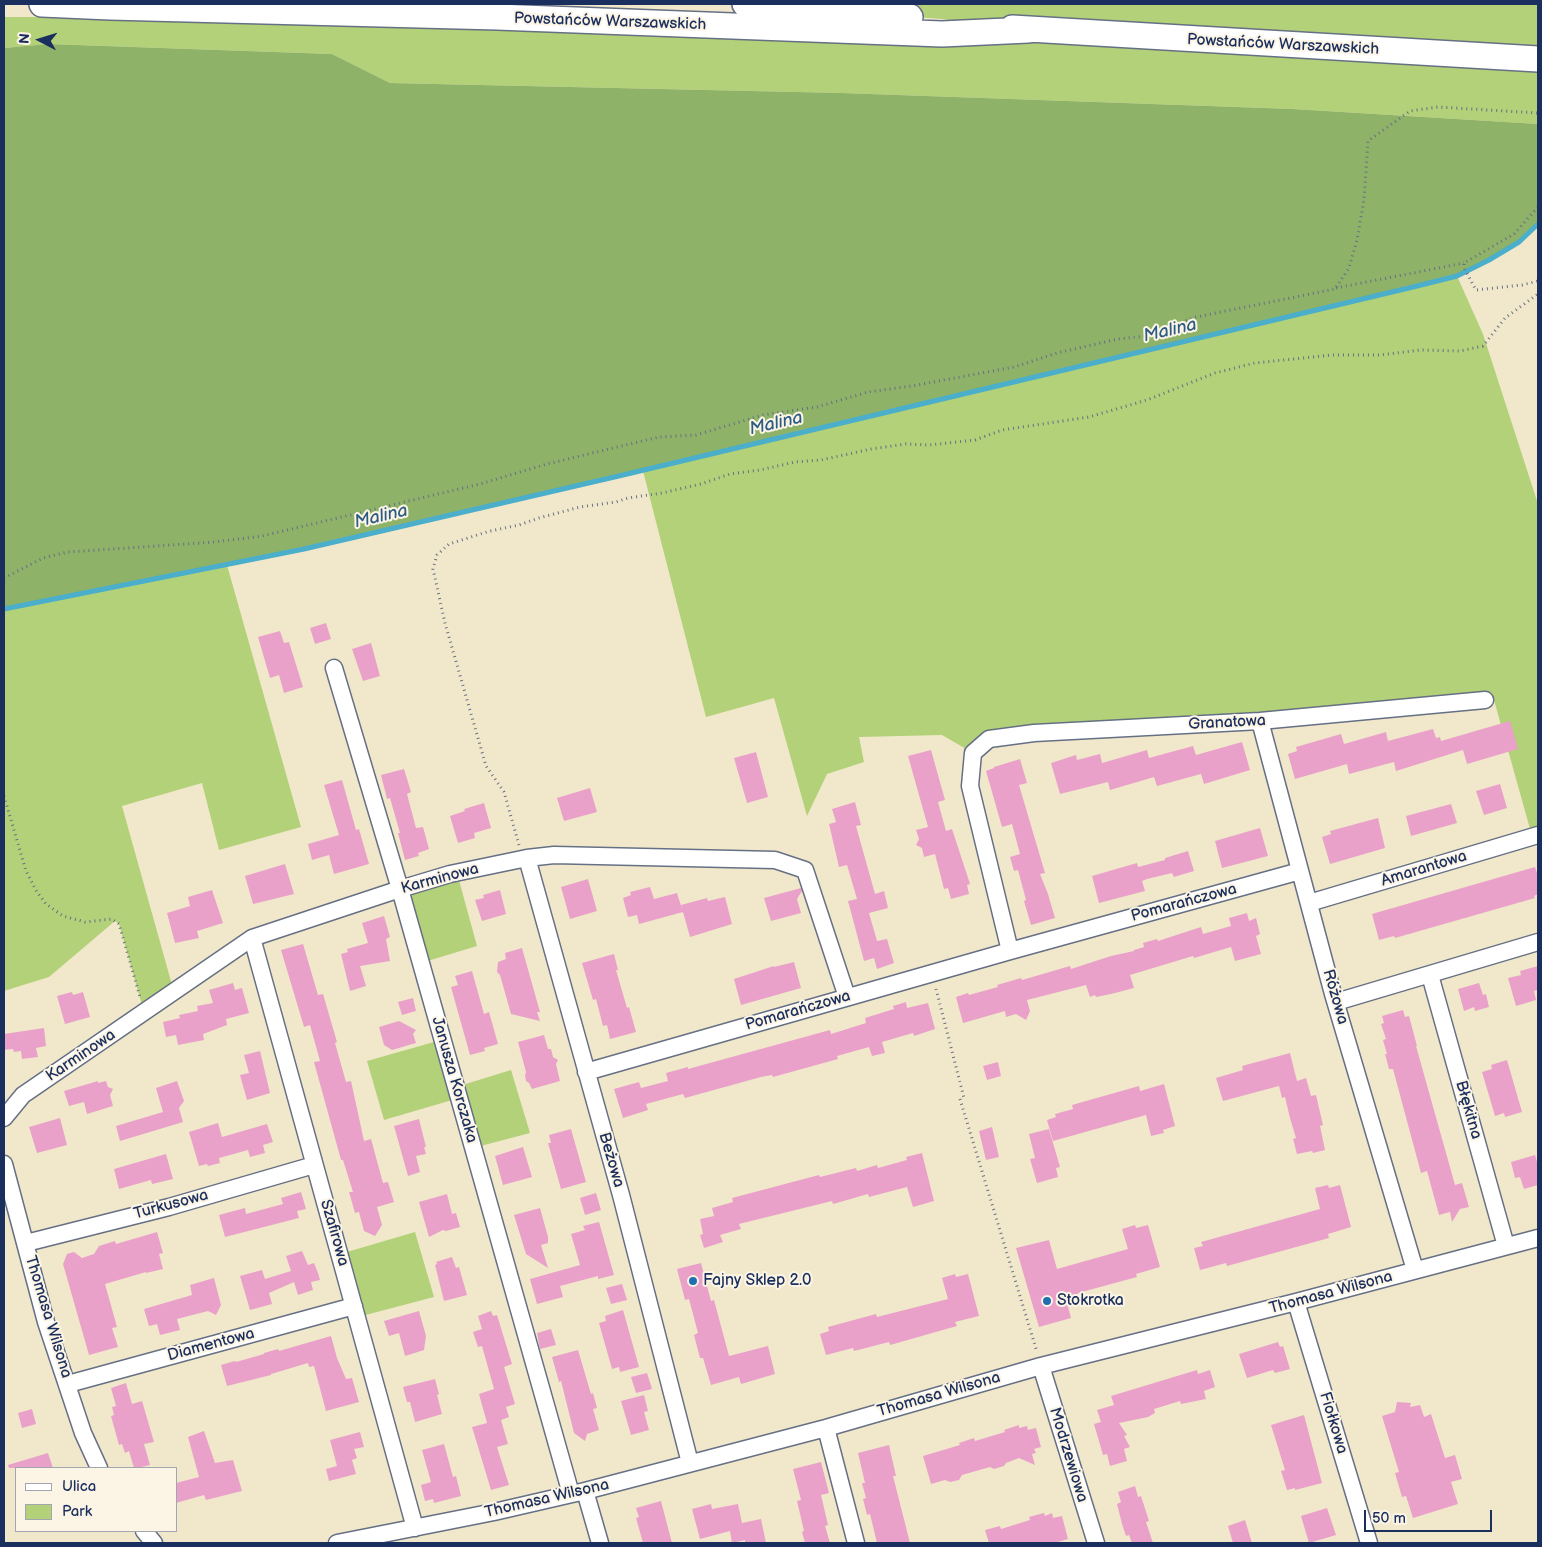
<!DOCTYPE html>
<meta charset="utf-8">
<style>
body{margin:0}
#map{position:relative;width:1542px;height:1547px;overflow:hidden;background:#f1e8cb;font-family:"Balsamiq Sans",sans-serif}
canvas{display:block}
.frame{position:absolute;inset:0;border:5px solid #1b2f5e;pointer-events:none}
.legend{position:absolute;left:15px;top:1467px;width:162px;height:65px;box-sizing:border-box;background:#fcf5e5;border:1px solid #a2a6af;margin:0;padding:6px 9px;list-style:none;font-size:15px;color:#1b2f5e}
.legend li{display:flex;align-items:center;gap:10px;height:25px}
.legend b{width:25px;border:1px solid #a2a6af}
.north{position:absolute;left:15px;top:15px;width:50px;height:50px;-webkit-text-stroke:4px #fcf5e5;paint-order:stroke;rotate:275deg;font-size:14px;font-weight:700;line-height:20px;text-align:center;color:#1b2f5e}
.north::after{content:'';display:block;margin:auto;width:18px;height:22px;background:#1b2f5e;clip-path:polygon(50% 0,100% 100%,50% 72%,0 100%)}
.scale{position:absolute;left:1364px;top:1510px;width:128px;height:22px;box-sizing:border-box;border:2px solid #1b2f5e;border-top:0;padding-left:6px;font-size:15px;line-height:18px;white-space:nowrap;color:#1b2f5e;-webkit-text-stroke:4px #fcf5e5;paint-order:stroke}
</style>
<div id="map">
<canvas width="1542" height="1547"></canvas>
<div class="frame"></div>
<ul class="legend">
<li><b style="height:6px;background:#fff"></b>Ulica</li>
<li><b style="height:14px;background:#b3d178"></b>Park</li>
</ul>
<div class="north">N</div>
<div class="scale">50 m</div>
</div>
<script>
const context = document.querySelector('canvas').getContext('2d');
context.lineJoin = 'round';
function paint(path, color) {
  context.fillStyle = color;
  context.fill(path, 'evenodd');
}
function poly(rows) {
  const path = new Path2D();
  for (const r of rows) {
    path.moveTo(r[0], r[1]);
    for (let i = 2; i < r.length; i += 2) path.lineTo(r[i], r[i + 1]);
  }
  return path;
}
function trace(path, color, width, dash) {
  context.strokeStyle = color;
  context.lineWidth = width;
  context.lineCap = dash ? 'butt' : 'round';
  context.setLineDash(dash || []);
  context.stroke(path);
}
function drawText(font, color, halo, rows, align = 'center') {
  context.font = font + ' "Balsamiq Sans",sans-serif';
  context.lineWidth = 4;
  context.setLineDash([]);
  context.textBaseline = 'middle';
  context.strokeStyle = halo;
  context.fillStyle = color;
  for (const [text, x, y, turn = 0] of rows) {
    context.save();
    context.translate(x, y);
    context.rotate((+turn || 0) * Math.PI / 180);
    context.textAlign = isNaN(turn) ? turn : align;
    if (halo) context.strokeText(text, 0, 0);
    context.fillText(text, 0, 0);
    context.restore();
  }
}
paint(poly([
 [745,4,1538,4,1538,124,1293,109,842,93,390,83,332,54,48,44,4,48,4,17,110,17,1023,30,942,19],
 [1457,276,1483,334,1538,504,1538,835,1532,836,1494,700,1007,737,973,753,942,735,859,737,864,762,827,774,807,816,774,698,706,717,643,471,1074,369],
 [227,565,301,827,219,850,202,783,122,806,174,992,144,1012,119,924,115,921,49,977,4,991,4,609],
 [457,873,477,946,421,963,400,889],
 [441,1040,456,1087,511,1070,530,1133,473,1148,459,1098,384,1120,367,1061],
 [415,1232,434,1297,358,1317,340,1254]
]), '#b3d178');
paint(poly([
 [48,44,332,54,390,83,842,93,1293,109,1538,124,1538,224,1519,242,1489,260,1457,276,1413,287,623,475,304,549,4,609,4,48]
]), '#8eb368');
trace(poly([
 [4,609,304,549,623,475,1413,287,1457,276,1489,260,1519,242,1538,224]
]), '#4baeca', 5);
paint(poly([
 [326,623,331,639,315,644,310,628],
 [280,631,284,643,289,642,303,687,284,693,279,675,270,678,258,637],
 [371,643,380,676,363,681,352,649],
 [1510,721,1518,749,1467,764,1463,750,1396,771,1394,762,1349,774,1347,764,1295,779,1288,754,1297,751,1296,747,1341,734,1344,744,1386,732,1388,741,1433,729,1436,738,1440,737,1441,741],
 [1242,742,1250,770,1204,784,1201,774,1157,786,1154,777,1110,790,1108,782,1060,794,1051,763,1076,755,1077,760,1100,754,1102,763,1147,750,1149,758,1193,746,1196,755],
 [931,750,945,800,938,802,946,831,952,829,970,884,967,885,969,894,951,899,948,888,944,889,935,854,924,857,922,848,916,845,919,839,916,830,928,827,908,756],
 [756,752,768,797,747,803,734,758],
 [1020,759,1027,783,1019,785,1045,873,1040,874,1048,894,1055,918,1031,925,1024,901,1026,900,1018,870,1014,871,1010,857,1020,854,1012,824,1002,827,986,771,994,768,994,767],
 [404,769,411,792,407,794,416,828,423,827,429,849,418,853,419,856,405,860,398,833,400,833,390,798,387,799,381,775],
 [342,780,356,830,359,829,369,864,334,874,329,855,312,860,308,844,339,835,324,785],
 [1500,784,1507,808,1484,815,1476,791],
 [590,788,597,812,564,821,557,798],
 [855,802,861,825,856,826,875,894,884,891,888,908,869,913,877,941,887,939,894,963,877,969,874,958,864,961,848,901,857,899,847,865,839,867,829,824,836,822,832,809],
 [484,803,491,828,474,833,475,838,458,843,450,816,465,811,464,809],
 [1451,804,1457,823,1411,836,1406,816],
 [1378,818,1385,848,1330,864,1322,837,1331,834,1330,831],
 [1260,828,1268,856,1222,868,1215,841],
 [1188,851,1194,871,1174,877,1172,873,1147,879,1142,881,1145,891,1099,903,1092,876,1137,863,1138,867,1165,860,1165,858],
 [285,864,294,894,253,904,245,876],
 [1535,867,1538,876,1538,894,1534,896,1535,898,1395,938,1394,936,1379,940,1372,914],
 [588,879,597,911,570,919,561,887],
 [650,887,654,899,677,893,683,912,639,924,637,915,628,917,623,898,631,895,630,892],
 [801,888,802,891,797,899,801,913,771,921,764,898],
 [212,890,223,923,197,931,199,938,175,943,167,913,190,906,188,897],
 [500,890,506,914,482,921,475,900,484,898,483,895],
 [725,897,732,924,690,937,681,905,707,898,708,901],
 [1247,913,1249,921,1256,918,1260,934,1256,936,1261,954,1235,961,1231,947,1194,958,1193,956,1130,975,1134,988,1111,994,1096,997,1095,995,1090,997,1086,985,1027,1000,1030,1011,1026,1020,1016,1014,1006,1017,1005,1011,963,1023,956,997,968,993,969,995,998,987,997,985,1021,978,1022,980,1070,966,1071,969,1111,956,1134,951,1134,950,1144,947,1143,943,1157,939,1158,941,1201,927,1203,934,1231,926,1229,918],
 [384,916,390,937,386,939,390,961,360,966,366,986,350,991,341,954,348,952,347,949,368,943,362,923],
 [303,944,318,995,323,994,337,1042,335,1043,346,1082,351,1081,364,1141,371,1139,383,1183,388,1182,394,1202,377,1207,382,1225,375,1236,364,1231,359,1212,355,1213,349,1192,353,1192,343,1160,341,1160,314,1062,320,1061,310,1025,304,1027,281,950],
 [522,948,540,1012,537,1012,540,1021,511,1014,500,975,497,972,498,962,506,959,505,953],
 [614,954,618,970,616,970,627,1008,629,1007,636,1032,610,1039,607,1025,603,1026,596,999,593,1000,582,963],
 [794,962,801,988,741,1005,734,979,774,966,774,967],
 [1538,966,1538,990,1534,991,1536,1000,1516,1006,1508,978,1521,975,1520,971],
 [472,971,484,1014,489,1012,498,1044,484,1048,485,1051,470,1055,451,987,458,985,455,976],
 [233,983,235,990,242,988,249,1013,226,1019,227,1025,203,1034,204,1040,178,1045,176,1035,166,1037,163,1022,180,1018,179,1015,198,1011,197,1006,213,1003,209,990],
 [1479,983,1483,995,1486,994,1489,1007,1475,1011,1474,1007,1464,1011,1458,989],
 [72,992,73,995,83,992,90,1017,65,1024,57,996],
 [413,998,416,1011,402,1015,398,1002],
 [906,1002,907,1008,928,1003,935,1029,914,1036,913,1033,882,1042,885,1053,872,1056,869,1047,837,1056,838,1059,773,1077,772,1075,761,1077,685,1098,683,1094,646,1104,648,1110,623,1118,614,1089,639,1082,641,1088,668,1081,666,1073,688,1067,688,1069,830,1030,831,1034,866,1023,865,1018,894,1009,893,1006],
 [1403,1010,1405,1017,1409,1016,1417,1046,1416,1046,1455,1185,1462,1183,1469,1207,1460,1209,1452,1222,1450,1212,1439,1215,1427,1171,1421,1173,1393,1069,1389,1069,1385,1054,1387,1054,1383,1040,1386,1039,1381,1024,1384,1023,1382,1016],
 [399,1021,416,1030,413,1034,416,1043,392,1050,384,1045,379,1027],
 [44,1028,46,1046,36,1048,38,1057,22,1059,21,1051,14,1052,13,1049,4,1050,4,1034],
 [544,1035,548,1049,551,1049,553,1057,558,1060,556,1064,560,1081,532,1089,529,1083,526,1081,525,1075,526,1072,518,1042],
 [260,1051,270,1093,247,1100,240,1075,249,1073,244,1055],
 [1290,1053,1297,1081,1306,1078,1311,1096,1316,1095,1323,1125,1320,1126,1325,1150,1313,1153,1312,1151,1297,1154,1293,1139,1296,1138,1290,1118,1285,1097,1282,1098,1279,1086,1223,1101,1216,1078,1243,1070,1242,1066],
 [1507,1060,1522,1112,1505,1117,1504,1113,1495,1116,1482,1072,1492,1069,1491,1065],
 [998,1062,1001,1076,987,1080,983,1066],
 [98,1081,98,1083,106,1081,108,1087,113,1089,110,1095,113,1106,87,1114,84,1102,69,1106,64,1091],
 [177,1081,184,1101,179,1108,183,1122,120,1141,116,1126,163,1112,156,1088],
 [1164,1084,1175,1126,1163,1130,1164,1133,1151,1136,1146,1115,1053,1141,1047,1120,1056,1117,1055,1114,1073,1109,1072,1105,1139,1086,1140,1091],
 [60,1118,67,1145,37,1153,29,1127],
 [419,1119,426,1147,424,1147,426,1154,416,1156,420,1172,408,1176,394,1126],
 [218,1123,222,1137,267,1124,273,1142,263,1145,265,1153,250,1157,248,1150,219,1158,220,1163,208,1166,207,1164,199,1166,189,1132],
 [992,1127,999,1157,986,1160,979,1131],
 [571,1129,586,1182,561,1189,548,1143,551,1143,549,1135],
 [1049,1129,1060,1167,1056,1168,1058,1177,1037,1183,1030,1159,1035,1158,1029,1134],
 [523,1147,532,1177,503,1185,495,1156],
 [922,1153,934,1201,913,1207,907,1187,869,1197,868,1194,833,1204,832,1201,739,1224,741,1229,720,1235,723,1242,704,1248,700,1235,703,1234,700,1219,714,1216,712,1208,733,1202,732,1198,819,1175,820,1177,856,1168,857,1171,877,1165,878,1168,907,1160,906,1157],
 [166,1154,173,1179,152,1184,151,1180,119,1189,114,1169],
 [1535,1155,1538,1165,1538,1185,1524,1189,1520,1177,1515,1178,1511,1162],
 [1328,1185,1329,1188,1340,1185,1351,1227,1328,1234,1329,1238,1227,1266,1226,1263,1200,1270,1194,1248,1203,1246,1201,1242,1320,1209,1315,1188],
 [301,1192,306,1209,297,1211,299,1218,225,1237,219,1215,245,1208,246,1214,283,1204,281,1198],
 [596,1193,601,1210,585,1215,580,1198],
 [447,1194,452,1214,456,1213,460,1227,446,1231,443,1230,429,1237,419,1202],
 [540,1208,548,1237,548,1243,541,1245,548,1268,526,1254,514,1215],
 [599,1222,614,1275,598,1279,598,1276,560,1286,563,1297,537,1304,530,1279,580,1265,571,1234,585,1230,583,1226],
 [1135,1225,1136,1228,1148,1225,1160,1267,1136,1274,1137,1277,1078,1293,1078,1295,1066,1299,1071,1318,1039,1327,1016,1248,1049,1240,1057,1269,1128,1249,1122,1229],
 [157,1232,163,1253,159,1254,163,1269,146,1273,146,1272,105,1284,117,1327,112,1328,118,1347,89,1355,63,1264,67,1254,74,1252,82,1258,94,1254,99,1246,115,1241,116,1244],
 [302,1251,308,1265,314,1263,318,1273,320,1280,311,1282,313,1290,298,1295,294,1282,269,1293,272,1304,250,1310,240,1276,262,1270,265,1279,291,1271,286,1256],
 [452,1257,456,1268,459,1267,467,1295,444,1301,435,1265,437,1264,436,1262],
 [701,1263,711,1301,714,1300,729,1356,768,1346,775,1374,741,1384,739,1377,711,1385,703,1358,700,1358,694,1335,698,1333,689,1299,685,1300,677,1269],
 [955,1274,956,1277,968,1274,979,1316,955,1322,957,1326,890,1345,889,1342,854,1351,853,1348,826,1355,820,1334,829,1331,828,1327,876,1314,877,1317,948,1299,942,1278],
 [214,1278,221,1305,216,1315,208,1311,177,1319,180,1330,160,1335,157,1324,149,1326,144,1309,192,1295,190,1285],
 [622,1284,627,1300,611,1304,606,1288],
 [623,1310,639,1367,620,1372,619,1367,612,1369,599,1323,606,1321,605,1316],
 [419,1311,426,1336,424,1350,405,1356,399,1333,389,1336,384,1321],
 [491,1311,493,1316,497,1315,512,1364,504,1367,515,1404,506,1407,509,1417,501,1420,508,1444,497,1447,509,1485,491,1490,472,1427,487,1423,479,1394,494,1389,482,1346,478,1347,473,1332,482,1329,478,1316],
 [551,1329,556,1345,540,1349,537,1333],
 [331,1336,337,1358,346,1379,352,1378,359,1402,326,1411,314,1366,309,1367,308,1363,271,1374,271,1375,227,1386,221,1365,235,1361,236,1362,264,1354,264,1353,278,1349,279,1351],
 [1278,1342,1280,1347,1283,1346,1290,1369,1275,1373,1273,1370,1247,1378,1239,1354],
 [578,1350,591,1394,593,1393,597,1408,593,1409,599,1430,587,1434,585,1441,574,1433,561,1381,559,1382,552,1357],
 [1197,1370,1198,1374,1210,1370,1215,1387,1204,1391,1206,1399,1181,1404,1180,1401,1154,1409,1155,1413,1148,1417,1119,1423,1127,1435,1124,1436,1130,1447,1124,1449,1127,1461,1110,1466,1107,1454,1103,1455,1094,1424,1101,1422,1097,1410,1114,1405,1111,1396],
 [647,1373,652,1389,636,1393,631,1377],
 [435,1379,439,1394,437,1395,442,1414,415,1422,410,1402,407,1402,403,1387],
 [126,1383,132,1404,142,1401,154,1442,144,1444,150,1465,137,1468,134,1468,129,1451,125,1453,122,1444,119,1445,111,1416,114,1415,112,1407,116,1406,111,1388],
 [644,1395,648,1411,644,1412,649,1430,631,1435,621,1401],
 [1397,1402,1411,1403,1410,1407,1420,1405,1424,1417,1431,1414,1445,1458,1455,1455,1462,1479,1451,1482,1458,1504,1413,1518,1406,1496,1402,1497,1395,1473,1399,1472,1382,1416,1395,1412],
 [32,1409,36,1424,22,1428,18,1413],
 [1304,1415,1322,1483,1295,1490,1295,1488,1287,1490,1281,1471,1285,1470,1271,1425],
 [1019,1425,1019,1428,1027,1426,1028,1430,1036,1428,1041,1447,1034,1449,1036,1453,1032,1454,1035,1465,1019,1458,1006,1463,1004,1466,994,1469,990,1467,962,1475,959,1480,950,1482,945,1480,931,1484,923,1456,960,1445,959,1443,974,1438,975,1441,1005,1432,1004,1430],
 [204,1431,215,1463,233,1460,242,1491,206,1500,204,1495,176,1503,176,1483,199,1477,188,1437],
 [360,1432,364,1447,354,1449,357,1458,352,1460,356,1474,329,1481,326,1469,337,1466,330,1440],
 [444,1444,453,1477,456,1476,461,1496,434,1503,433,1499,425,1501,421,1485,431,1482,422,1450],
 [889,1445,896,1476,893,1476,910,1543,877,1543,870,1514,867,1515,863,1499,866,1498,862,1483,865,1483,858,1453],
 [48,1453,53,1468,9,1468,8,1465],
 [821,1462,829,1493,821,1495,828,1525,825,1526,830,1543,805,1543,802,1532,804,1531,797,1501,801,1500,793,1469],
 [1135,1486,1138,1497,1141,1496,1149,1521,1146,1522,1153,1543,1132,1543,1129,1535,1126,1536,1122,1524,1117,1504,1121,1502,1118,1492],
 [661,1501,672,1543,643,1543,636,1518,639,1517,636,1508],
 [711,1504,712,1509,738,1504,742,1523,761,1519,766,1543,745,1543,745,1540,732,1543,730,1531,700,1539,692,1509],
 [1327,1508,1336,1535,1309,1543,1301,1516],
 [1044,1513,1045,1516,1052,1513,1053,1518,1062,1516,1068,1539,1054,1543,989,1543,985,1530,1000,1526,1001,1529,1030,1520,1029,1517],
 [1245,1520,1252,1543,1233,1543,1228,1526]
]), '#e9a1c9');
const minor = poly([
 [334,668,400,889,571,1494],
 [1260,721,1333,994,1415,1270],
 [527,858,621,1195,690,1463],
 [1309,903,1538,835],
 [252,938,415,1528],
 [1010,951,970,786,973,753,989,739,1034,733,1260,721,1485,700],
 [1430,975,1506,1246],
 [1336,1002,1538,942],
 [586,1072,1010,951,1300,871],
 [4,1118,23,1095,252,938,400,889,450,874,527,858,554,855,775,860,805,870,847,997],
 [4,1164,46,1322,83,1433,99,1468],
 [26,1243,169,1207,314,1165],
 [1296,1302,1369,1543],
 [1041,1366,1096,1543],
 [68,1384,354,1306],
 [826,1428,856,1543],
 [585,1491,600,1543],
 [144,1531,154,1543],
 [337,1543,494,1512,585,1491,826,1428,1041,1366,1296,1302,1538,1238]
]);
const primary = poly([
 [42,4,110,7,497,17,942,34,1028,30],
 [745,4,910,17],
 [1012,28,1538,59]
]);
trace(minor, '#667084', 19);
trace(primary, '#667084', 28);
trace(poly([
 [1538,207,1514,234,1464,263,1464,268,1476,290,1522,285,1538,281],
 [1336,288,1464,263],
 [4,578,43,558,68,552,215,542,262,536,480,484,547,464,659,437,696,435,763,415,817,407,868,392,912,386,1014,367,1057,353,1118,339,1146,336,1196,317,1335,289,1349,268,1357,240,1364,200,1368,141,1410,111,1438,107,1538,113],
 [4,796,26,871,37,892,46,904,63,916,85,922,112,919,119,924,140,997],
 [519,845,504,792,486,766,445,623,433,569,437,555,449,544,490,531,519,525,539,518,580,507,616,502,628,498,662,493,701,484,730,474,760,470,795,462,821,460,871,449,906,444,929,445,975,440,1002,430,1089,417,1147,400,1215,373,1255,363,1332,355,1380,355,1420,350,1460,351,1483,346,1505,318,1538,294],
 [936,989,964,1098],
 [960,1099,1037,1352]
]), '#667084', 3, [1, 4]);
trace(minor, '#fff', 16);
trace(primary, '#fff', 25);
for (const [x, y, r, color] of [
 [693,1281,5,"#1f6fb2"],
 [1047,1301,5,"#1f6fb2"]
]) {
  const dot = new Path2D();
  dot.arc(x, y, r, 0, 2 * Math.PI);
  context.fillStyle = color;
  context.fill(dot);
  trace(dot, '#fcf5e5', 2);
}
drawText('16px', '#1b2f5e', '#fcf5e5', [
 ["Powstańców Warszawskich",610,22,2],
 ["Powstańców Warszawskich",1283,45,3],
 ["Granatowa",1227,723,-3],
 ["Amarantowa",1424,869,-17],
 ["Karminowa",440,879,-15],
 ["Pomarańczowa",1184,903,-15],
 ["Różowa",1335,997,74],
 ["Pomarańczowa",798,1011,-16],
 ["Karminowa",81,1056,-34],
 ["Janusza Korczaka",454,1080,74],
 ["Błękitna",1468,1110,74],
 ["Beżowa",611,1160,74],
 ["Turkusowa",171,1205,-15],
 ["Szafirowa",334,1233,74],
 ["Thomasa Wilsona",1331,1293,-15],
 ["Thomasa Wilsona",48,1317,73],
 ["Diamentowa",211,1345,-15],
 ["Thomasa Wilsona",939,1395,-16],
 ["Fiołkowa",1333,1423,73],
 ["Modrzewiowa",1068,1455,73],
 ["Thomasa Wilsona",547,1499,-13]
]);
drawText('16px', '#1b2f5e', '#fcf5e5', [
 ["Fajny Sklep 2.0",703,1281],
 ["Stokrotka",1057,1301]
], 'left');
drawText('italic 18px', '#2c5b84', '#fcf5e5', [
 ["Malina",1170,331,-13],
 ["Malina",776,424,-13],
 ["Malina",381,517,-13]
]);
</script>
